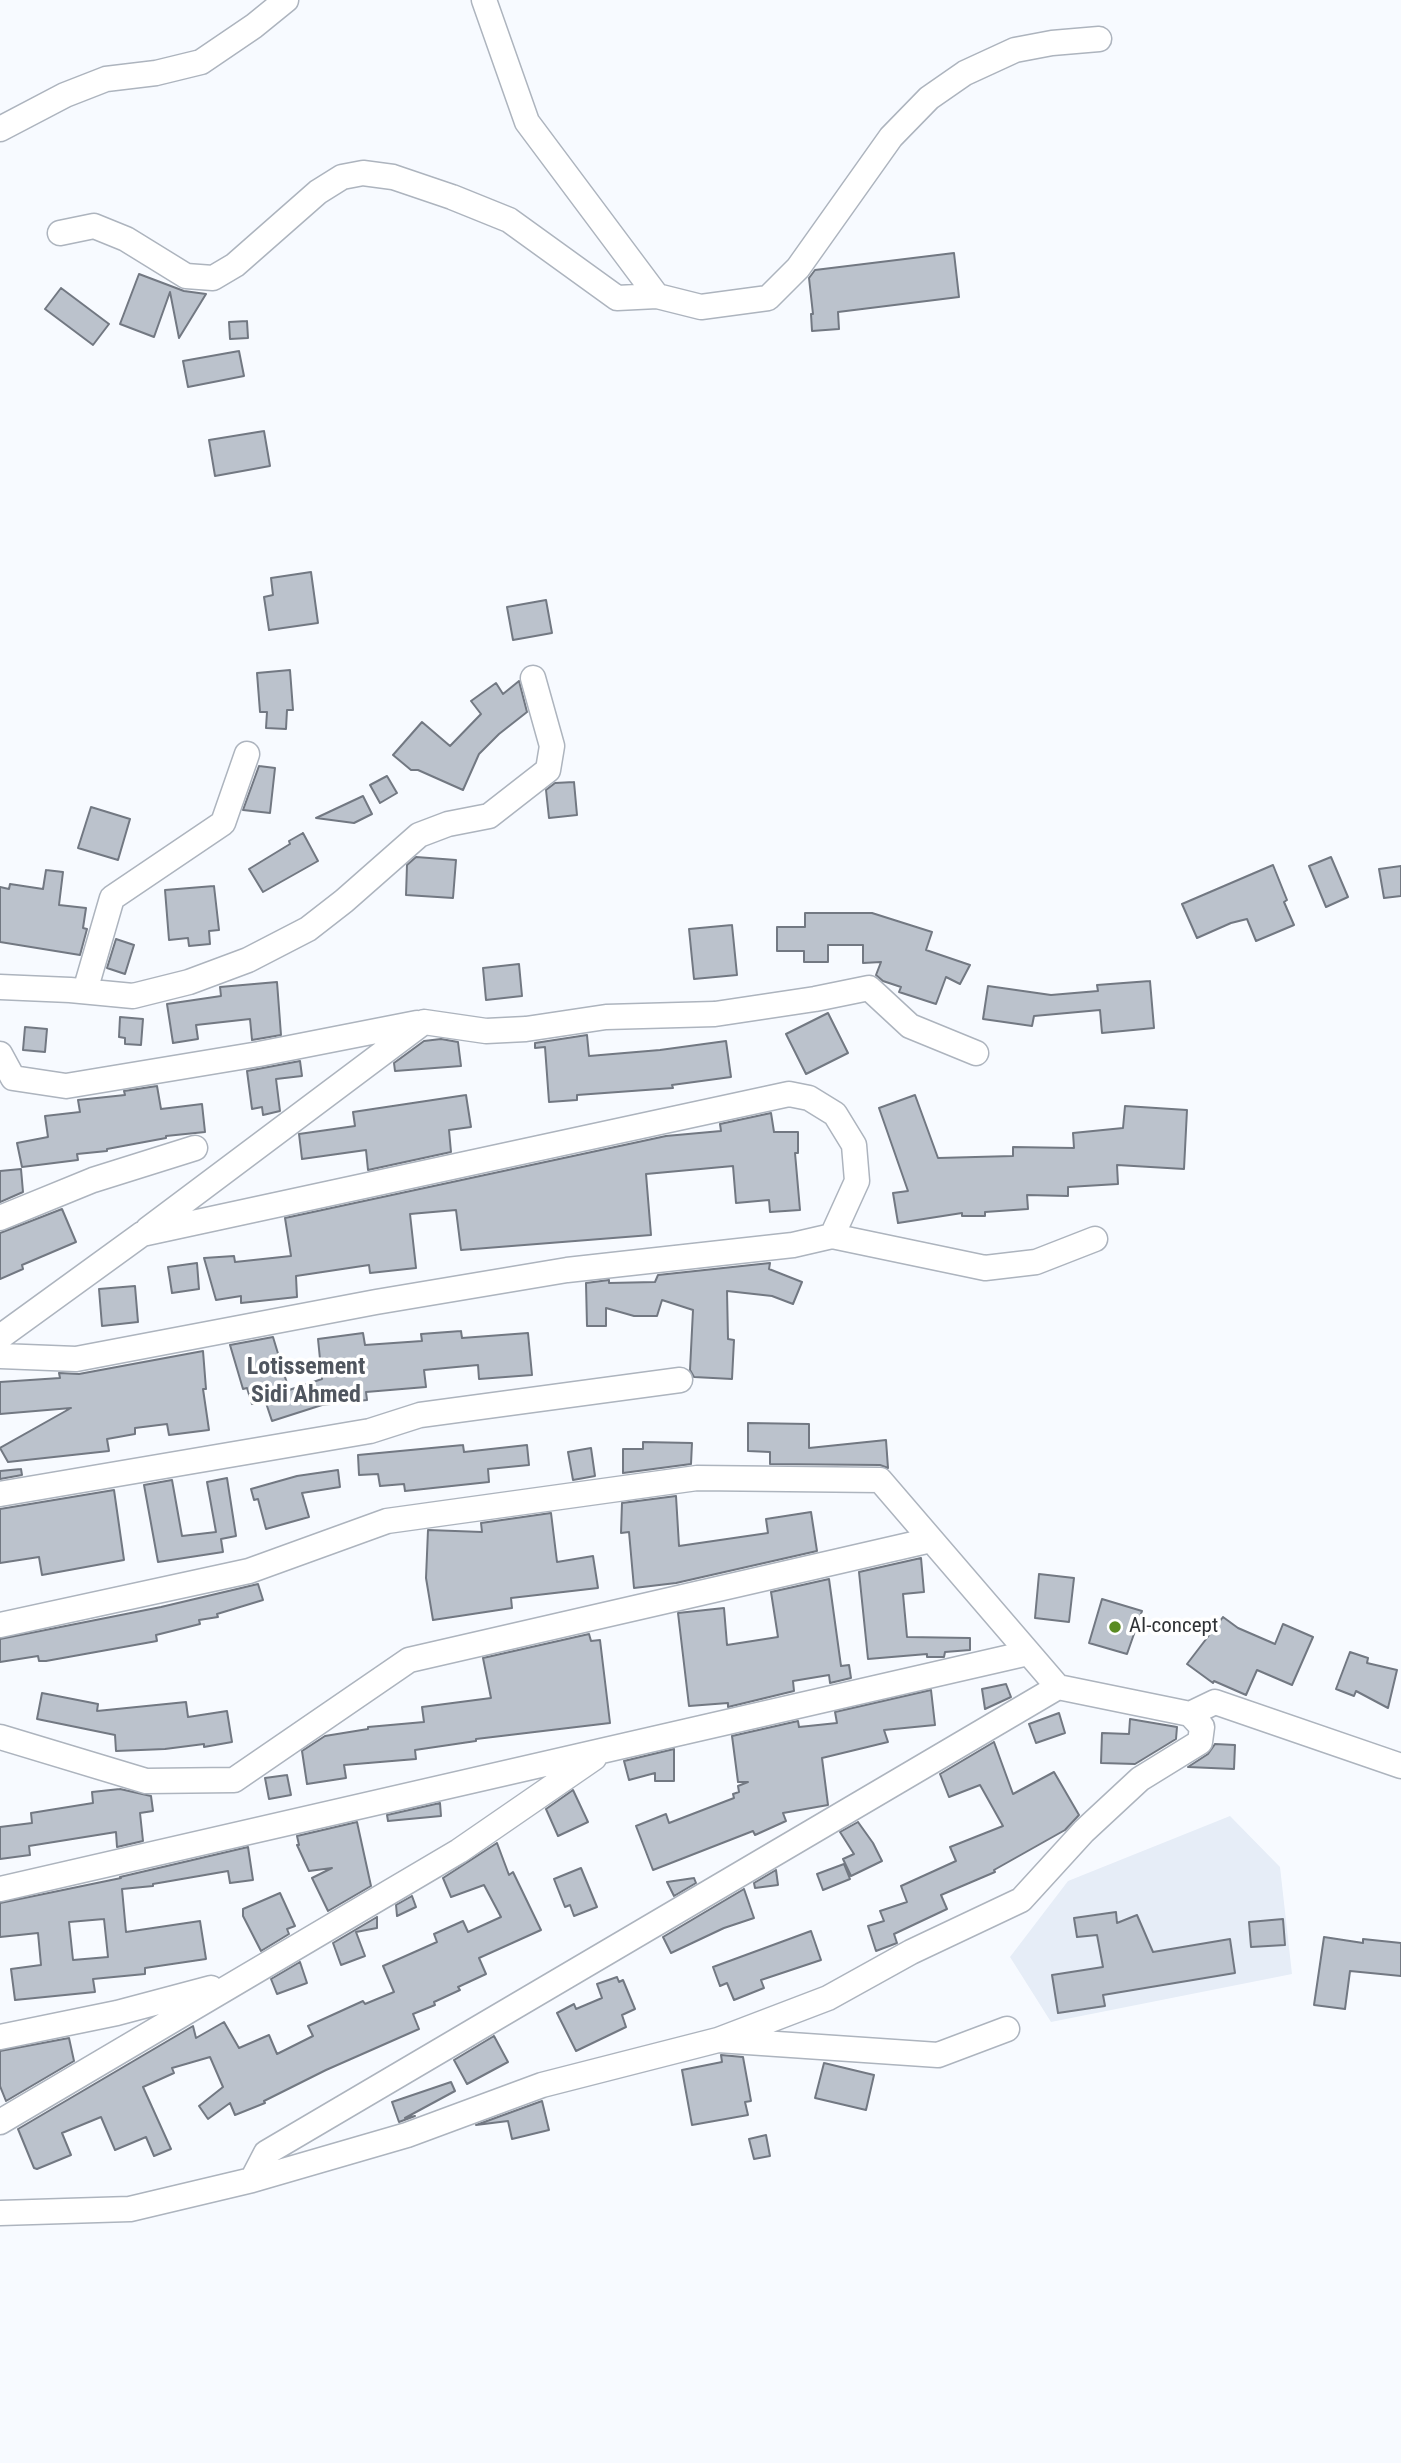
<!DOCTYPE html>
<style>
body{margin:0}
canvas{display:block;background:#f7faff}
</style>
<canvas width="1401" height="2463"></canvas>
<script>
const context = document.querySelector('canvas').getContext('2d');
context.lineJoin = 'round';
function paint(path, color) {
  context.fillStyle = color;
  context.fill(path, 'evenodd');
}
function poly(rows) {
  const path = new Path2D();
  for (const r of rows) {
    path.moveTo(r[0], r[1]);
    for (let i = 2; i < r.length; i += 2) path.lineTo(r[i], r[i + 1]);
  }
  return path;
}
function trace(path, color, width, dash) {
  context.strokeStyle = color;
  context.lineWidth = width;
  context.lineCap = dash ? 'butt' : 'round';
  context.setLineDash(dash || []);
  context.stroke(path);
}
function drawText(font, color, halo, rows, align = 'center') {
  context.font = font + ' "Roboto Condensed",sans-serif';
  context.lineWidth = 7;
  context.setLineDash([]);
  context.textBaseline = 'middle';
  context.strokeStyle = halo;
  context.fillStyle = color;
  for (const [text, x, y, turn = 0] of rows) {
    context.save();
    context.translate(x, y);
    context.rotate((+turn || 0) * Math.PI / 180);
    context.textAlign = isNaN(turn) ? turn : align;
    if (halo) context.strokeText(text, 0, 0);
    context.fillText(text, 0, 0);
    context.restore();
  }
}
paint(poly([
 [1230,1816,1280,1867,1292,1974,1051,2022,1010,1957,1068,1881]
]), '#e6edf7');
const building = poly([
 [954,253,959,297,838,312,839,329,812,331,811,314,813,314,809,278,815,270,954,253],
 [139,274,184,291,206,294,179,338,170,292,154,337,120,324,139,274],
 [61,288,109,324,93,345,45,309,61,288],
 [247,321,248,338,230,339,229,322,247,321],
 [239,351,244,376,188,387,183,361,239,351],
 [264,431,270,466,215,476,209,440,264,431],
 [311,572,318,623,269,630,264,597,273,595,271,578,311,572],
 [546,600,552,633,513,640,507,607,546,600],
 [290,670,293,710,287,710,286,729,266,728,267,712,260,712,257,673,290,670],
 [519,681,527,712,499,734,479,754,463,790,418,770,411,770,393,755,422,722,450,746,481,714,471,701,496,683,503,694,519,681],
 [259,766,275,768,270,813,243,810,259,766],
 [387,776,397,793,380,803,370,785,387,776],
 [574,782,577,815,549,818,546,790,555,783,574,782],
 [363,796,372,814,354,823,316,818,363,796],
 [91,807,130,819,118,860,78,848,91,807],
 [303,833,318,861,263,892,249,869,290,844,289,841,303,833],
 [416,857,456,860,453,898,406,895,407,865,416,857],
 [1331,857,1348,897,1326,907,1309,866,1331,857],
 [1273,865,1287,900,1284,902,1294,925,1256,941,1247,919,1231,923,1197,938,1182,904,1273,865],
 [1401,866,1401,896,1384,898,1379,869,1401,866],
 [46,870,63,872,59,905,86,908,83,928,87,929,80,955,0,942,0,887,9,889,10,884,43,889,46,870],
 [214,886,219,930,209,931,210,944,189,946,188,938,169,940,165,890,214,886],
 [805,913,872,913,932,932,926,950,970,965,960,984,946,977,936,1004,899,992,901,987,883,981,876,975,881,962,863,963,863,945,828,945,828,962,804,962,804,951,777,951,777,927,805,927,805,913],
 [732,925,737,975,694,979,689,929,732,925],
 [116,939,134,945,125,974,107,968,116,939],
 [519,964,522,996,486,1000,483,968,519,964],
 [1150,981,1154,1028,1102,1033,1100,1010,1034,1016,1032,1026,983,1019,988,986,1051,995,1098,991,1097,985,1150,981],
 [277,982,281,1035,252,1040,250,1019,196,1025,198,1039,173,1043,167,1004,221,996,220,987,277,982],
 [828,1013,848,1053,806,1074,786,1034,828,1013],
 [120,1017,143,1019,141,1045,125,1044,125,1038,119,1037,120,1017],
 [25,1027,47,1029,45,1052,23,1050,25,1027],
 [587,1035,589,1056,660,1050,726,1041,731,1077,672,1085,673,1088,577,1095,577,1100,549,1102,545,1047,535,1048,535,1043,587,1035],
 [441,1039,458,1042,461,1066,395,1071,394,1063,424,1041,441,1039],
 [300,1061,302,1076,276,1079,280,1111,263,1115,262,1107,252,1109,247,1071,300,1061],
 [157,1086,161,1109,202,1104,205,1132,166,1136,166,1138,107,1149,107,1151,77,1154,78,1160,22,1167,17,1143,48,1137,45,1116,80,1112,78,1100,125,1095,124,1091,157,1086],
 [466,1095,471,1127,449,1130,451,1152,368,1170,366,1150,302,1159,299,1134,355,1126,353,1112,466,1095],
 [915,1095,938,1158,1013,1156,1013,1147,1074,1148,1073,1133,1123,1128,1125,1106,1187,1110,1184,1169,1117,1165,1118,1184,1068,1187,1068,1196,1027,1195,1028,1209,985,1212,985,1216,962,1216,962,1213,898,1223,893,1193,908,1191,879,1108,915,1095],
 [771,1113,774,1132,798,1132,798,1153,795,1153,800,1210,770,1212,769,1200,736,1203,733,1166,646,1174,651,1235,461,1250,456,1210,410,1214,416,1268,370,1273,369,1265,296,1276,297,1297,241,1303,241,1296,216,1300,204,1258,234,1256,235,1262,291,1256,285,1218,666,1136,721,1131,720,1124,771,1113],
 [21,1169,23,1192,0,1202,0,1171,21,1169],
 [62,1209,76,1242,22,1265,23,1269,0,1279,0,1233,62,1209],
 [197,1263,199,1289,172,1293,168,1267,197,1263],
 [770,1263,769,1269,802,1282,793,1304,772,1296,727,1291,728,1339,734,1340,732,1379,694,1377,690,1370,693,1310,662,1300,657,1316,634,1316,606,1308,606,1326,587,1326,586,1283,609,1280,609,1283,655,1282,658,1275,770,1263],
 [135,1286,138,1322,102,1326,99,1289,135,1286],
 [461,1331,462,1338,528,1333,532,1375,479,1379,478,1365,424,1370,426,1387,366,1392,367,1400,322,1405,272,1421,265,1400,252,1404,247,1388,243,1389,230,1345,273,1337,289,1390,322,1379,318,1339,363,1333,365,1345,422,1341,421,1334,461,1331],
 [203,1351,206,1389,203,1389,209,1430,169,1435,167,1424,135,1428,135,1434,107,1439,109,1451,8,1462,0,1448,71,1408,0,1414,0,1382,60,1378,59,1373,79,1374,203,1351],
 [748,1423,809,1424,809,1448,886,1440,888,1468,880,1465,770,1464,770,1452,748,1451,748,1423],
 [643,1442,692,1443,691,1464,623,1473,623,1449,643,1449,643,1442],
 [463,1445,464,1452,527,1445,529,1465,488,1469,489,1482,405,1491,404,1484,380,1486,378,1474,359,1475,358,1455,463,1445],
 [591,1448,595,1476,573,1480,568,1452,591,1448],
 [21,1469,22,1475,0,1479,0,1471,21,1469],
 [338,1470,340,1487,302,1493,309,1517,266,1529,258,1499,254,1500,251,1489,297,1476,338,1470],
 [227,1478,236,1536,221,1539,223,1552,158,1562,144,1485,172,1480,182,1536,216,1532,207,1482,227,1478],
 [114,1490,124,1560,42,1575,39,1557,0,1563,0,1509,114,1490],
 [676,1496,679,1546,768,1533,766,1519,811,1512,817,1551,676,1583,634,1588,629,1532,621,1533,622,1503,676,1496],
 [551,1513,557,1562,593,1556,598,1588,511,1598,512,1608,433,1620,426,1578,428,1530,482,1532,481,1523,551,1513],
 [921,1558,924,1592,903,1594,907,1637,970,1638,970,1650,945,1652,944,1657,927,1657,927,1654,868,1659,859,1572,921,1558],
 [1039,1574,1074,1578,1069,1622,1035,1618,1039,1574],
 [829,1579,841,1666,849,1665,851,1678,830,1683,829,1675,793,1681,794,1691,728,1707,728,1703,689,1706,678,1613,724,1608,727,1645,778,1637,771,1592,829,1579],
 [258,1584,263,1600,217,1614,218,1617,199,1620,200,1624,156,1635,157,1641,46,1661,39,1661,38,1656,0,1662,0,1639,161,1607,258,1584],
 [1102,1599,1142,1611,1127,1654,1089,1643,1102,1599],
 [1223,1617,1238,1628,1275,1644,1283,1624,1313,1637,1292,1685,1257,1670,1246,1695,1214,1681,1213,1683,1187,1664,1223,1617],
 [589,1634,591,1641,600,1640,610,1723,476,1739,476,1741,415,1750,416,1759,344,1765,346,1778,307,1784,302,1751,325,1736,368,1729,368,1727,424,1722,422,1707,491,1698,483,1658,589,1634],
 [1350,1652,1368,1658,1367,1663,1397,1670,1388,1708,1356,1691,1354,1696,1336,1689,1350,1652],
 [1006,1684,1011,1697,985,1709,982,1689,1006,1684],
 [931,1690,935,1725,884,1730,888,1742,822,1758,828,1805,783,1813,786,1821,755,1835,753,1831,653,1870,636,1826,666,1814,669,1823,734,1798,733,1794,739,1792,738,1786,748,1782,738,1782,732,1736,798,1721,799,1727,837,1723,835,1712,931,1690],
 [42,1693,98,1704,97,1711,186,1702,188,1717,227,1711,232,1742,204,1747,204,1744,165,1749,116,1751,115,1735,37,1719,42,1693],
 [1059,1713,1065,1733,1036,1743,1029,1724,1059,1713],
 [1130,1719,1177,1727,1176,1739,1135,1764,1101,1763,1102,1733,1129,1734,1130,1719],
 [994,1742,1013,1794,1054,1772,1079,1815,1065,1830,994,1870,995,1872,941,1895,947,1909,894,1934,897,1943,876,1951,868,1926,884,1921,880,1911,907,1902,901,1886,956,1861,950,1847,1003,1826,980,1785,949,1797,940,1774,994,1742],
 [1215,1744,1235,1745,1234,1769,1188,1767,1208,1754,1215,1744],
 [674,1749,674,1781,655,1781,655,1773,629,1780,624,1761,674,1749],
 [287,1775,291,1795,269,1799,265,1778,287,1775],
 [120,1789,151,1796,153,1811,140,1813,143,1841,117,1847,116,1832,29,1846,30,1855,0,1859,0,1827,32,1823,31,1813,93,1803,92,1792,120,1789],
 [573,1790,588,1822,558,1836,546,1809,573,1790],
 [440,1803,441,1816,388,1821,387,1815,440,1803],
 [357,1822,371,1886,328,1911,312,1878,332,1868,309,1871,297,1845,299,1845,297,1836,357,1822],
 [858,1822,873,1843,882,1861,851,1876,843,1859,854,1854,840,1832,858,1822],
 [497,1843,509,1875,513,1872,541,1930,479,1958,486,1974,458,1987,460,1990,434,2002,435,2005,413,2014,419,2029,326,2070,264,2101,265,2103,235,2115,230,2103,208,2119,199,2106,223,2087,210,2057,172,2068,174,2073,143,2087,171,2149,154,2156,146,2137,115,2150,101,2117,62,2133,71,2155,37,2169,34,2168,18,2129,193,2026,196,2038,224,2022,239,2048,269,2035,277,2054,313,2036,308,2026,363,2001,365,2004,394,1992,383,1966,437,1942,434,1934,463,1921,468,1932,501,1917,484,1885,451,1897,443,1878,497,1843],
 [248,1847,253,1880,230,1883,228,1871,153,1884,153,1886,122,1889,126,1932,200,1921,206,1959,145,1968,145,1974,93,1979,95,1992,15,2000,11,1969,41,1965,38,1933,0,1937,0,1903,121,1878,120,1877,248,1847],
 [104,1919,108,1957,73,1960,69,1922,104,1919],
 [844,1864,850,1879,823,1890,817,1874,844,1864],
 [581,1868,597,1907,574,1916,570,1905,565,1907,554,1879,581,1868],
 [776,1870,778,1885,755,1888,754,1883,776,1870],
 [694,1878,696,1883,674,1896,667,1882,694,1878],
 [744,1889,754,1918,724,1928,671,1953,663,1937,744,1889],
 [280,1893,295,1926,287,1929,289,1934,261,1951,243,1916,243,1909,280,1893],
 [412,1896,416,1907,397,1916,396,1905,412,1896],
 [1116,1912,1117,1923,1137,1915,1153,1952,1230,1939,1235,1973,1103,1995,1105,2006,1058,2013,1052,1975,1103,1967,1097,1935,1077,1937,1074,1918,1116,1912],
 [377,1917,377,1928,356,1932,365,1956,341,1965,333,1943,377,1917],
 [1283,1919,1285,1945,1251,1947,1249,1922,1283,1919],
 [811,1931,821,1960,761,1980,764,1988,734,2000,727,1983,720,1986,713,1967,811,1931],
 [1324,1937,1363,1943,1363,1939,1401,1943,1401,1976,1350,1971,1345,2009,1314,2005,1324,1937],
 [300,1962,307,1983,277,1994,271,1979,300,1962],
 [617,1977,619,1982,623,1980,635,2009,622,2015,626,2027,576,2051,557,2013,574,2004,576,2009,602,1998,597,1984,617,1977],
 [494,2036,508,2062,467,2084,454,2060,494,2036],
 [69,2038,74,2061,6,2101,0,2086,0,2051,69,2038],
 [721,2055,743,2057,751,2101,745,2102,748,2115,692,2125,682,2070,722,2062,721,2055],
 [824,2063,874,2075,866,2110,815,2098,824,2063],
 [451,2082,455,2091,405,2118,415,2116,399,2122,392,2102,451,2082],
 [542,2101,549,2130,512,2139,508,2121,476,2125,542,2101],
 [766,2135,770,2156,754,2159,749,2139,766,2135]
]);
paint(building, '#bbc2cc');
trace(building, '#727882', 2);
const minor = poly([
 [484,0,527,122,657,296,701,307,768,298,798,268,891,137,929,98,965,73,1015,50,1052,43,1099,39],
 [0,129,65,95,106,79,156,73,201,62,254,26,286,0],
 [60,233,94,226,126,239,186,276,213,278,235,265,318,192,342,177,363,173,393,177,452,197,509,220,617,298,657,296],
 [0,987,70,990,133,996,189,982,248,960,308,929,344,901,419,835,448,824,489,816,548,770,552,746,533,678],
 [85,991,112,898,223,823,247,754],
 [0,1054,13,1078,66,1086,259,1054,417,1023],
 [0,1218,93,1180,195,1148],
 [148,1229,424,1022,486,1031,526,1029,606,1017,715,1014,815,999,869,988,910,1026,976,1053],
 [832,1236,985,1268,1036,1262,1095,1239],
 [0,1337,142,1234,789,1094,809,1098,835,1114,854,1145,857,1181,832,1236,793,1245,567,1270,376,1302,76,1359,0,1356],
 [0,1494,370,1431,420,1415,680,1380],
 [0,1625,249,1571,387,1521,697,1478,880,1480,1058,1687,1190,1714,1202,1727,1200,1742,1140,1779,1084,1831,1021,1900,911,1952,828,1998,718,2040,938,2055,1007,2029],
 [1190,1714,1215,1702,1401,1766],
 [0,1737,146,1781,234,1780,409,1660,931,1540],
 [0,1889,1028,1653],
 [0,2037,117,2013,211,1988],
 [0,2122,459,1851,594,1758],
 [252,2180,266,2153,1058,1687],
 [0,2213,130,2209,252,2180,407,2135,542,2085,718,2040]
]);
trace(minor, '#adb4be', 27);
trace(minor, '#fff', 24);
for (const [x, y, r, color] of [
 [1115,1627,7,"#5a8b22"]
]) {
  const dot = new Path2D();
  dot.arc(x, y, r, 0, 2 * Math.PI);
  context.fillStyle = color;
  context.fill(dot);
  trace(dot, '#fff', 2.5);
}
drawText('21px', '#2f3236', '#fff', [
 ["AI-concept",1129,1627]
], 'left');
drawText('bold 24px', '#50565f', '#fff', [
 ["Lotissement",306,1368],
 ["Sidi Ahmed",306,1396]
]);
</script>
